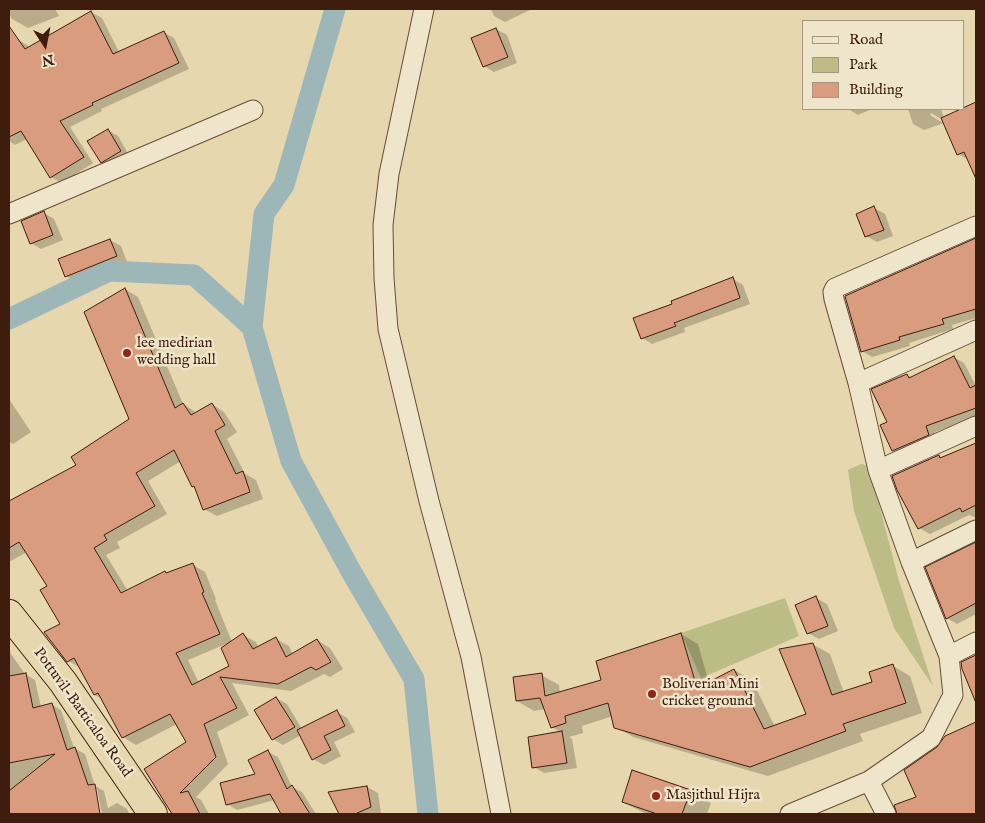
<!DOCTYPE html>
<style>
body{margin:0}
#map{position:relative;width:985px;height:823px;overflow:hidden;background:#e6d7ae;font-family:"IM FELL English",serif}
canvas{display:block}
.frame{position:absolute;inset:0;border:10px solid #3e1d0f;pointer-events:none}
.legend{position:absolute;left:802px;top:20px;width:162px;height:90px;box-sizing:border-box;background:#efe5ca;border:1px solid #a8957f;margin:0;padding:6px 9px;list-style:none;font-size:15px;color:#3e1d0f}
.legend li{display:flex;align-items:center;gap:10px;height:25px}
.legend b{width:25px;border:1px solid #a8957f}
.north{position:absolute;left:20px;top:20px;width:50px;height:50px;-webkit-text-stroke:4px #efe5ca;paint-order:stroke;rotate:169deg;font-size:14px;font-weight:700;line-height:20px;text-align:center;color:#3e1d0f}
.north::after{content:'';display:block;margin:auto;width:18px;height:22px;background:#3e1d0f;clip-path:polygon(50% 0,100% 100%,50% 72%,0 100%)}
</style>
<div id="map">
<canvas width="985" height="823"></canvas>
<div class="frame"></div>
<ul class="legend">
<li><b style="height:6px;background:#efe5ca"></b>Road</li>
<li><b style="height:14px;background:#bcbc86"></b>Park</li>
<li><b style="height:14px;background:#da9c7f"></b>Building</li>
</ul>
<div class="north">N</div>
</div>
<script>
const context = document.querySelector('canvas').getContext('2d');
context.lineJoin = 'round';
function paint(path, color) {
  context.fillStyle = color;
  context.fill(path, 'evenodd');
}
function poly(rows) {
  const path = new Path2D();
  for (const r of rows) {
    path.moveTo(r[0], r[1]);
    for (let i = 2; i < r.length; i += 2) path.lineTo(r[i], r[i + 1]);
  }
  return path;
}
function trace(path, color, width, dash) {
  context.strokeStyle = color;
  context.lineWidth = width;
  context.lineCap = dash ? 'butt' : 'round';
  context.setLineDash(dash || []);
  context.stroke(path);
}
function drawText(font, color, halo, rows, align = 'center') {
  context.font = font + ' "IM FELL English",serif';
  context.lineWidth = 5;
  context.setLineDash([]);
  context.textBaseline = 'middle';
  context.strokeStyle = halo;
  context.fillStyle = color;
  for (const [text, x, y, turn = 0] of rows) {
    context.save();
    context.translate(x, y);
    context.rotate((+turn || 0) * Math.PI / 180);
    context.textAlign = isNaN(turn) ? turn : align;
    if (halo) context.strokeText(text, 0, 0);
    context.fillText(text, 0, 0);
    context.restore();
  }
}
paint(poly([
 [861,464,869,466,899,581,933,686,894,628,854,511,848,470],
 [785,598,799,636,701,678,681,633]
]), '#bcbc86');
paint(poly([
 [9,9,55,9,59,16,28,28,12,19,9,13],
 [491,9,532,9,505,22,494,16],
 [91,12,102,18,119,52,163,32,174,38,189,69,101,109,102,111,70,127,93,163,62,183,51,177,27,139,15,145,9,141,9,79,16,75,9,56,9,44,17,39,27,45,30,48],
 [496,29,507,35,517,63,494,72,484,66],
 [974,105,976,106,976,176,969,160,958,154,944,123,924,130,913,124,908,109,941,109,944,118],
 [931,113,943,120,943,123,930,115],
 [848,109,872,109,858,115],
 [108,130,118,136,130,157,112,168,101,162],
 [874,208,885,214,893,236,877,242,866,236],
 [44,213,54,219,63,240,41,249,31,243],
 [110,240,121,246,127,262,77,282,66,276],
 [976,240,976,318,952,325,953,329,909,343,910,346,872,357,862,351,846,297],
 [733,279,743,285,750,304,684,328,685,332,652,344,642,338,674,305],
 [125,289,138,297,183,404,197,413,212,404,224,412,237,432,227,439,245,474,256,480,263,499,217,516,204,509,195,487,181,461,148,481,167,514,117,542,120,548,106,555,128,591,165,572,168,574,193,565,205,572,216,599,215,600,232,642,243,635,256,642,259,648,276,639,289,646,293,655,317,640,330,648,343,669,330,677,324,674,291,691,232,683,249,715,217,732,228,764,196,797,201,800,209,814,173,814,166,802,188,742,177,724,136,745,123,737,102,699,95,695,81,668,68,661,62,624,49,586,27,552,9,562,9,505,77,465,131,419],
 [226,644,231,667,199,683,188,660],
 [953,357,964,363,976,386,976,417,935,432,939,440,904,456,893,450,888,422,907,375,912,378],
 [9,399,31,432,13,444,9,442],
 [976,444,976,516,974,517,969,515,930,534,919,528,938,457,942,458],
 [976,543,976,614,957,624,947,618,927,568],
 [816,598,827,604,838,631,819,639,808,633],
 [681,634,698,644,709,683,734,670,752,680,775,727,808,714,812,644,830,654,844,693,874,683,893,666,910,676,922,713,860,734,863,741,768,776,633,737,616,727,613,716,582,726,583,733,569,737,572,739,577,768,544,773,534,767,562,733,552,727,545,709,534,711,517,701,541,675,559,685,560,693,603,681],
 [9,651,25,674,35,680,41,707,51,704,61,710,74,748,85,754,95,786,104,791,108,808,117,803,127,809,129,814,102,814,97,789,94,789,99,814,53,814,52,811,50,814,9,814],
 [276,698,287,704,302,729,337,712,347,718,355,732,334,742,341,756,324,765,313,759,301,735,283,745,273,739],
 [976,723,976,814,898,814,896,806,918,798,946,737],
 [268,752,278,757,292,787,302,792,316,814,283,814,275,800,237,810,227,804,256,775],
 [367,787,378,793,381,813,341,814,330,793],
 [690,791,711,803,707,814,646,814,623,802]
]), '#0003');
trace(poly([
 [335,9,284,185,264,214,252,327,291,461,352,573,414,679,428,814],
 [9,319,109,271,194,275,252,327]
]), '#9db6b7', 21);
const building = poly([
 [91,11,113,54,164,31,179,63,92,103,93,105,60,121,84,157,50,178,21,131,9,137,9,26,25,49,91,11],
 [496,28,508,57,483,67,471,38,496,28],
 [976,102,976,179,964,152,957,155,941,118,976,102],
 [108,129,121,151,101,163,87,141,108,129],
 [874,206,884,230,865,237,856,214,874,206],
 [44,211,53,235,30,244,21,221,44,211],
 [976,238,976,309,942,319,944,324,899,337,900,340,861,352,845,296,976,238],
 [110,239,117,256,65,277,58,259,110,239],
 [733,277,740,298,674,323,676,326,641,339,633,318,672,304,671,301,733,277],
 [125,288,175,408,183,403,191,415,212,403,225,425,215,431,236,474,243,471,250,492,203,510,194,486,192,487,174,450,136,473,155,506,104,535,107,540,94,548,121,593,165,571,166,573,193,563,204,592,202,593,220,634,176,653,192,685,229,666,221,648,243,633,253,649,276,637,286,657,317,639,331,662,316,670,311,667,278,684,220,677,237,708,204,724,216,757,180,793,188,791,200,814,172,814,144,769,186,742,170,714,122,738,98,693,94,695,74,658,67,662,44,632,60,624,40,590,47,586,19,542,9,548,9,501,76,465,71,457,129,419,84,312,125,288],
 [954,356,970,388,976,385,976,408,926,426,929,435,892,451,880,425,887,422,871,389,907,374,909,378,954,356],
 [976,443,976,505,962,512,960,508,918,529,897,490,892,476,939,455,940,458,976,443],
 [976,542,976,603,946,619,925,567,976,542],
 [816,596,828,626,807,634,795,605,816,596],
 [681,633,697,688,734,669,764,729,806,714,779,649,813,643,832,695,872,682,869,672,893,664,906,703,843,724,846,731,750,767,614,728,608,703,565,716,566,723,551,728,540,698,516,701,513,677,542,673,545,696,601,680,596,661,681,633],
 [976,655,976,703,962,669,961,662,976,655],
 [26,673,33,708,52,703,67,750,75,747,88,785,95,784,100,814,9,814,9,791,55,754,9,763,9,676,26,673],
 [276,697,295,727,272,740,254,710,276,697],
 [337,710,345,726,324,736,331,750,312,760,297,730,337,710],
 [976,722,976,814,897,814,894,805,916,797,904,770,937,747,945,736,976,722],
 [562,731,567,763,532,768,528,737,562,731],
 [268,750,287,789,292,785,310,814,281,814,270,794,226,805,220,783,255,774,248,760,268,750],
 [632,770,691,790,682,814,657,814,622,802,632,770],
 [367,786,371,807,355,814,339,814,328,792,367,786]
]);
paint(building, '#da9c7f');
trace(building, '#3e1d0f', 1);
const street = poly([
 [424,9,389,174,383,225,384,278,388,329,429,501,471,657,501,814],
 [9,214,253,110],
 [858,383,976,330],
 [878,470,976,426],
 [911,562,976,530],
 [949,656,976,642],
 [869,781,886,814],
 [790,814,869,781,931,738,953,695,949,656,911,562,878,470,858,383,834,299,833,292,835,288,976,226]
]);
const highway = poly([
 [9,614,63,682,153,814]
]);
trace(street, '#684c37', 21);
trace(highway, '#3e1d0f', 30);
trace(street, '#efe5ca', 19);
trace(highway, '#e6d7ae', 28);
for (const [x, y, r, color] of [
 [127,353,5,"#8f2418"],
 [652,694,5,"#8f2418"],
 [656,796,5,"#8f2418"]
]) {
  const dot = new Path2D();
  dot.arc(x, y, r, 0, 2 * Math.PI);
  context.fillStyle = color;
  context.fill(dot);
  trace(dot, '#efe5ca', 2);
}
drawText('15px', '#3e1d0f', '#efe5ca', [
 ["lee medirian",137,344],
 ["wedding hall",137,361],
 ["Boliverian Mini",662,685],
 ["cricket ground",662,702],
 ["Masjithul Hijra",666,796]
], 'left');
drawText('15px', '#3e1d0f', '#efe5ca', [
 ["Pottuvil-Batticaloa Road",82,713,54]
]);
</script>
